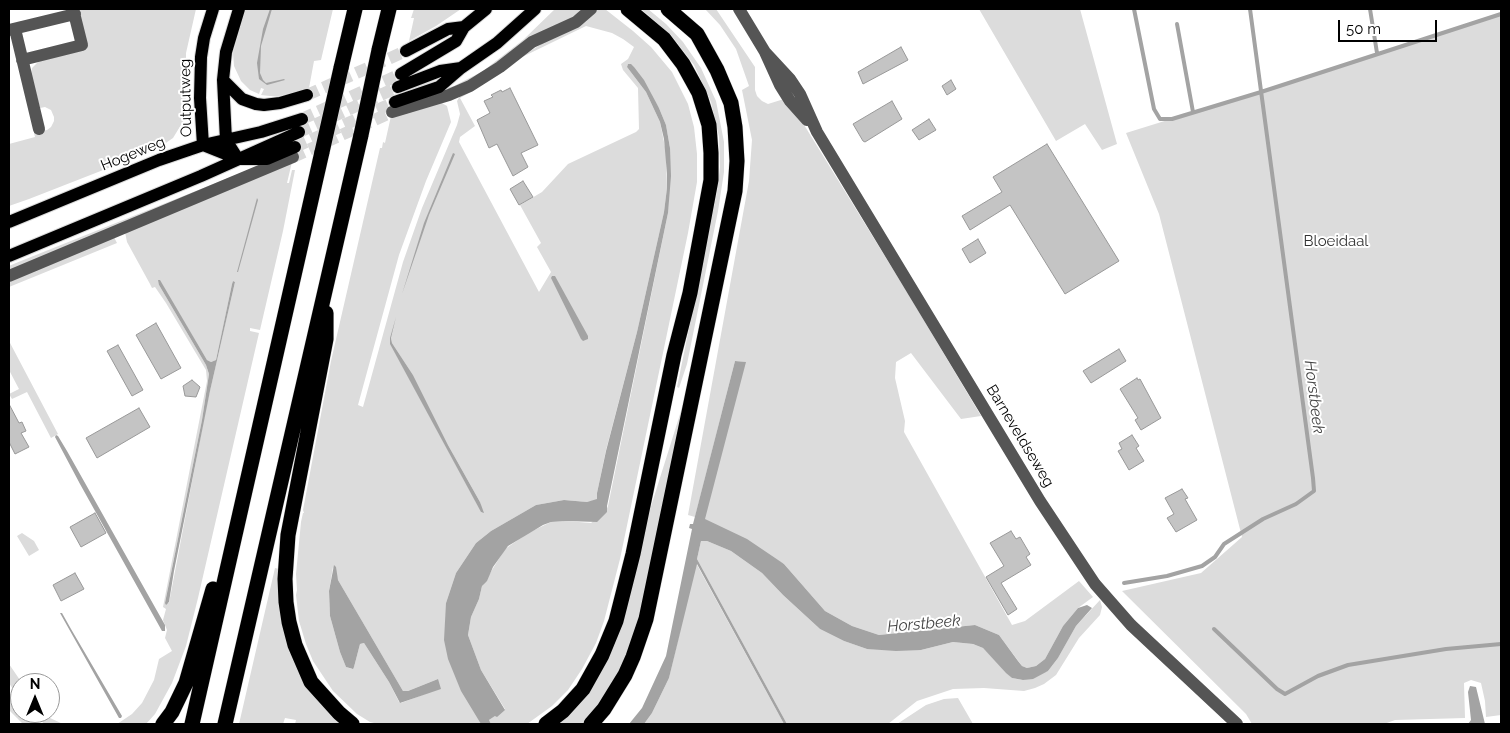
<!DOCTYPE html>
<style>
body{margin:0}
#map{position:relative;width:1510px;height:733px;overflow:hidden;background:#fff;font-family:Raleway,sans-serif}
canvas{display:block}
.frame{position:absolute;inset:0;border:10px solid #000;pointer-events:none}
.north{position:absolute;left:10px;top:673px;width:50px;height:50px;box-sizing:border-box;background:#fff;border:1px solid #999;border-radius:50%;rotate:0deg;font-size:14px;font-weight:700;line-height:20px;text-align:center;color:#000}
.north::after{content:'';display:block;margin:auto;width:18px;height:22px;background:#000;clip-path:polygon(50% 0,100% 100%,50% 72%,0 100%)}
.scale{position:absolute;left:1338px;top:20px;width:99px;height:22px;box-sizing:border-box;border:2px solid #000;border-top:0;padding-left:6px;font-size:15px;line-height:18px;white-space:nowrap;color:#000;-webkit-text-stroke:4px #fff;paint-order:stroke}
</style>
<div id="map">
<canvas width="1510" height="733"></canvas>
<div class="frame"></div>
<div class="north">N</div>
<div class="scale">50 m</div>
</div>
<script>
const context = document.querySelector('canvas').getContext('2d');
context.lineJoin = 'round';
function paint(path, color) {
  context.fillStyle = color;
  context.fill(path, 'evenodd');
}
function poly(rows) {
  const path = new Path2D();
  for (const r of rows) {
    path.moveTo(r[0], r[1]);
    for (let i = 2; i < r.length; i += 2) path.lineTo(r[i], r[i + 1]);
  }
  return path;
}
function trace(path, color, width, dash) {
  context.strokeStyle = color;
  context.lineWidth = width;
  context.lineCap = dash ? 'butt' : 'round';
  context.setLineDash(dash || []);
  context.stroke(path);
}
function drawText(font, color, halo, rows, align = 'center') {
  context.font = font + ' Raleway,sans-serif';
  context.lineWidth = 4;
  context.setLineDash([]);
  context.textBaseline = 'middle';
  context.strokeStyle = halo;
  context.fillStyle = color;
  for (const [text, x, y, turn = 0] of rows) {
    context.save();
    context.translate(x, y);
    context.rotate((+turn || 0) * Math.PI / 180);
    context.textAlign = isNaN(turn) ? turn : align;
    if (halo) context.strokeText(text, 0, 0);
    context.fillText(text, 0, 0);
    context.restore();
  }
}
paint(poly([
 [77,9,196,9,186,53,186,109,184,120,173,138,157,149,29,199,9,206,9,144,35,137,34,133,47,130,51,127,54,121,54,117,51,110,45,107,40,108,31,74,32,68,39,61,87,49],
 [245,9,333,9,321,60,314,61,309,88,279,96,270,96,261,95,264,89,261,88,259,94,250,90,241,81,234,66,233,53],
 [414,9,461,9,436,26,409,41,414,18,411,18],
 [555,9,586,9,459,87,417,96,454,86,483,71,523,40],
 [596,9,605,9,633,31,651,47,672,72,688,104,694,127,697,154,697,182,688,233,620,559,604,621,596,643,582,669,568,690,552,706,527,724,491,724,489,720,505,709,481,670,468,635,471,617,479,599,482,586,505,549,528,533,551,522,566,521,591,523,606,511,608,506,668,213,670,148,666,125,659,108,630,64,628,64,627,67,646,92,660,122,666,152,667,188,664,212,637,332,606,450,597,493,597,500,587,502,564,500,536,505,491,531,476,543,456,573,446,603,481,724,373,724,374,723,370,722,357,714,333,691,313,661,306,644,299,621,296,595,297,590,296,574,301,522,303,513,304,513,303,510,331,361,380,148,382,148,383,142,385,143,391,116,440,102,447,106,451,122,426,181,399,255,358,405,363,407,403,262,422,208,457,125,460,114,457,101,460,96,478,88,460,98,475,126,460,137,459,142,539,292,551,272,537,247,541,243,520,205,542,192,568,164,636,132,639,129,638,88,623,70,621,64,628,59,634,47,623,39,612,33,586,26,518,59],
 [396,317,391,338,392,343,413,375,448,445,480,502,482,513,390,343],
 [333,567,338,580,403,691,408,691,438,679,425,694,401,703,399,702,389,682,364,643,360,644,354,667,352,669,346,667,340,652,330,616,329,591],
 [641,9,648,9,666,24,683,42,701,68,716,101,724,142,724,172,718,211,687,364,679,388,677,387,717,192,720,167,719,137,711,102,694,65,671,35],
 [705,9,716,9,755,67,755,90,757,96,762,101,768,104,784,99,806,128,910,297,981,416,961,419,911,353,896,362,895,378,905,421,904,432,1012,625,1025,621,1079,581,1093,597,1078,608,1063,626,1045,659,1036,666,1027,668,1022,666,999,635,975,625,879,635,852,626,825,611,784,564,704,519,745,362,735,361,695,517,688,515,749,181,752,140,742,90,749,86,736,49,720,25],
 [979,9,1080,9,1117,144,1102,150,1085,124,1056,141],
 [1500,9,1501,9,1501,715,1486,717,1485,701,1481,683,1471,680,1464,683,1465,718,1395,720,1384,724,1252,724,1246,714,1122,591,1201,573,1242,537,1159,214,1126,133,1377,55,1501,14],
 [278,158,9,271,9,266,16,263],
 [292,162,287,183,289,183,292,170,295,170,283,231,260,330,250,328,250,331,259,333,198,598,186,646,172,683,155,714,146,724,117,724,132,714,142,703,154,680,159,659,172,651,165,638,167,630,163,620,166,609,163,607,207,381,206,370,166,303,155,287,152,288,150,284,127,242,125,232],
 [159,280,207,360,211,362,216,360,232,284,233,281,235,282,206,408,169,603,165,603,202,420,209,374,206,365,159,285],
 [114,237,117,243,9,287,9,280],
 [9,341,58,434,51,438,27,392,12,399,9,394,19,389,9,370],
 [686,395,643,611,621,673,584,724,554,724,580,699,637,551],
 [22,533,34,541,39,550,29,556,17,536],
 [701,541,707,541,731,551,762,573,783,595,820,629,844,641,867,649,921,650,953,642,973,644,983,648,1012,678,1017,679,1023,680,1048,671,1058,658,1076,626,1100,600,1102,607,1100,615,1079,638,1056,675,1044,684,1035,688,1024,691,984,688,953,689,917,701,888,724,787,724,697,559],
 [696,563,784,724,644,724,652,713,669,678],
 [275,568,279,569,282,618,344,724,295,724,296,720,285,718,283,724,239,724],
 [9,664,22,683,20,683,20,700,9,683],
 [9,692,20,707,20,713,25,713,36,724,23,724,10,711,9,709],
 [958,698,973,724,897,724,926,705,944,699],
 [30,713,44,713,50,718,63,724,45,724]
]), '#dcdcdc');
paint(poly([
 [270,9,272,9,261,46,260,73,263,80,266,83,284,79,285,80,267,85,259,79,257,63,263,29],
 [628,64,631,64,634,67,644,80,659,108,666,125,670,148,671,176,668,213,607,506,607,512,597,522,566,521,551,522,543,525,508,546,493,567,487,581,482,586,479,599,471,617,468,635,481,670,505,710,497,717,495,716,489,720,491,724,481,724,461,691,448,659,444,640,446,603,456,573,476,543,491,531,536,505,564,500,587,502,597,499,597,493,606,451,637,332,664,212,667,188,667,174,664,139,660,122,646,92,627,67],
 [453,153,455,154,429,215,402,294,424,223],
 [257,198,258,200,238,272,237,272],
 [552,276,555,276,588,336,588,339,583,341,581,339,551,278],
 [158,280,160,280,207,360,211,362,216,360,232,284,233,281,235,282,210,391,174,571,169,602,166,605,165,603,202,420,209,374,206,365,159,285],
 [396,317,391,338,392,343,413,375,448,445,480,502,484,513,481,512,390,344,390,338],
 [735,361,746,362,705,519,747,539,784,564,825,611,852,626,879,635,975,625,999,635,1018,661,1022,666,1027,668,1036,666,1045,659,1063,626,1078,608,1087,605,1092,608,1076,626,1058,658,1048,671,1033,679,1023,680,1012,678,1006,673,983,648,973,644,953,642,921,650,896,651,867,649,844,641,820,629,783,595,762,573,731,551,707,541,701,541,697,559,787,724,784,724,697,564,669,678,652,713,644,724,629,724,642,708,666,656,692,529,689,528,690,524,693,524],
 [56,435,58,436,67,451,165,625,165,631,162,631,80,484,55,437],
 [334,565,336,567,338,580,403,691,408,691,438,679,441,689,400,703,389,682,364,643,360,644,354,667,353,669,346,667,340,652,330,616,329,591],
 [60,613,62,613,71,629,122,716,121,718,119,718],
 [1470,686,1476,687,1485,724,1468,724,1471,720,1468,692]
]), '#a3a3a3');
trace(poly([
 [1134,9,1154,109,1160,119,1172,119,1261,92,1501,14],
 [1370,9,1377,53],
 [1177,24,1193,112],
 [1124,583,1167,576,1202,566,1215,557,1224,544,1263,519,1296,504,1314,491,1313,478,1250,9],
 [1214,629,1277,689,1285,694,1318,676,1348,665,1446,649,1501,644]
]), '#a3a3a3', 4);
const building = poly([
 [901,47,908,60,863,84,858,72,901,47],
 [951,80,956,89,947,95,942,86,951,80],
 [510,88,538,145,521,153,528,167,513,176,497,144,489,148,477,120,490,113,484,101,493,97,491,95,501,90,502,92,510,88],
 [892,101,902,119,865,142,863,141,853,124,892,101],
 [929,119,936,130,919,140,912,130,929,119],
 [1047,144,1119,261,1065,294,1010,205,970,230,962,216,1002,192,993,177,1047,144],
 [523,181,533,197,519,205,510,189,523,181],
 [978,239,986,253,970,263,962,249,978,239],
 [156,323,181,368,161,379,136,335,156,323],
 [118,345,143,390,132,396,107,351,118,345],
 [1119,349,1126,361,1091,383,1083,371,1119,349],
 [1137,378,1138,380,1140,379,1161,418,1141,430,1135,420,1138,418,1120,389,1137,378],
 [192,380,200,387,196,397,185,396,183,386,192,380],
 [9,404,19,423,22,422,26,431,21,433,29,447,15,454,9,442,9,404],
 [139,408,150,427,97,458,86,438,139,408],
 [1132,435,1139,446,1136,448,1144,461,1129,470,1118,451,1122,449,1119,443,1132,435],
 [1182,489,1188,498,1185,499,1197,520,1176,532,1167,518,1174,514,1165,498,1182,489],
 [95,513,106,533,81,547,70,527,95,513],
 [1011,531,1016,539,1020,537,1030,554,1026,557,1031,565,1001,583,1017,609,1008,615,986,577,1004,566,990,543,1011,531],
 [75,573,84,589,61,601,53,585,75,573]
]);
paint(building, '#c4c4c4');
trace(building, '#999', 1);
trace(poly([
 [293,157,392,112]
]), '#d9d9d9', 12, [12, 6]);
trace(poly([
 [307,95,406,51],
 [302,119,401,74],
 [299,132,398,87],
 [295,147,395,102]
]), '#d9d9d9', 12, [12, 6]);
const major = poly([
 [406,51,448,29,464,27],
 [401,74,456,41,464,27,486,9],
 [223,80,242,99,256,104,264,105,280,103,307,95],
 [398,87,440,71,461,68],
 [395,102,439,87,461,68,497,43,535,9],
 [203,145,200,98,201,57,204,38,213,9],
 [203,145,238,159,267,159,295,147],
 [238,159,226,140,223,80,226,52,239,9],
 [9,222,159,160,203,145,261,132,302,119],
 [9,256,201,176,299,132]
]);
const highway = poly([
 [379,50,389,9],
 [341,68,355,9],
 [326,313,326,339,288,535,285,579,286,602,289,622,295,645,311,682,339,713,352,724],
 [163,724,172,712,186,683,213,589],
 [192,724,322,152],
 [225,724,361,135],
 [546,724,563,711,583,689,602,655,616,621,633,554,674,355,690,293,711,180,711,153,709,125,699,93,683,64,664,39,628,9],
 [591,724,604,709,625,675,633,657,646,619,735,191,737,161,735,127,731,103,717,70,697,34,668,9]
]);
trace(major, '#dbdbdb', 14);
trace(highway, '#dbdbdb', 16);
trace(poly([
 [739,9,765,52,780,85,790,101,807,120],
 [15,29,39,129],
 [9,30,75,14],
 [765,52,790,79,800,94,817,132,1040,501,1095,584,1131,625,1237,724],
 [22,60,82,45,73,9],
 [392,112,449,95,470,86,500,67,532,42,576,22,591,9],
 [9,276,293,157]
]), '#555', 12);
trace(major, '#000', 12);
trace(highway, '#000', 15);
const highwayBridge = poly([
 [361,135,379,50],
 [322,152,341,68]
]);
trace(highwayBridge, '#dbdbdb', 16, []);
trace(highwayBridge, '#000', 15);
drawText('15px', '#000', '#fff', [
 ["Outputweg",186,98,-91],
 ["Hogeweg",133,154,-22],
 ["Barneveldseweg",1020,436,59]
]);
drawText('15px', '#333', '#fff', [
 ["Bloeidaal",1336,241]
]);
drawText('italic 16px', '#444', '#fff', [
 ["Horstbeek",1314,397,83],
 ["Horstbeek",924,624,-5]
]);
</script>
